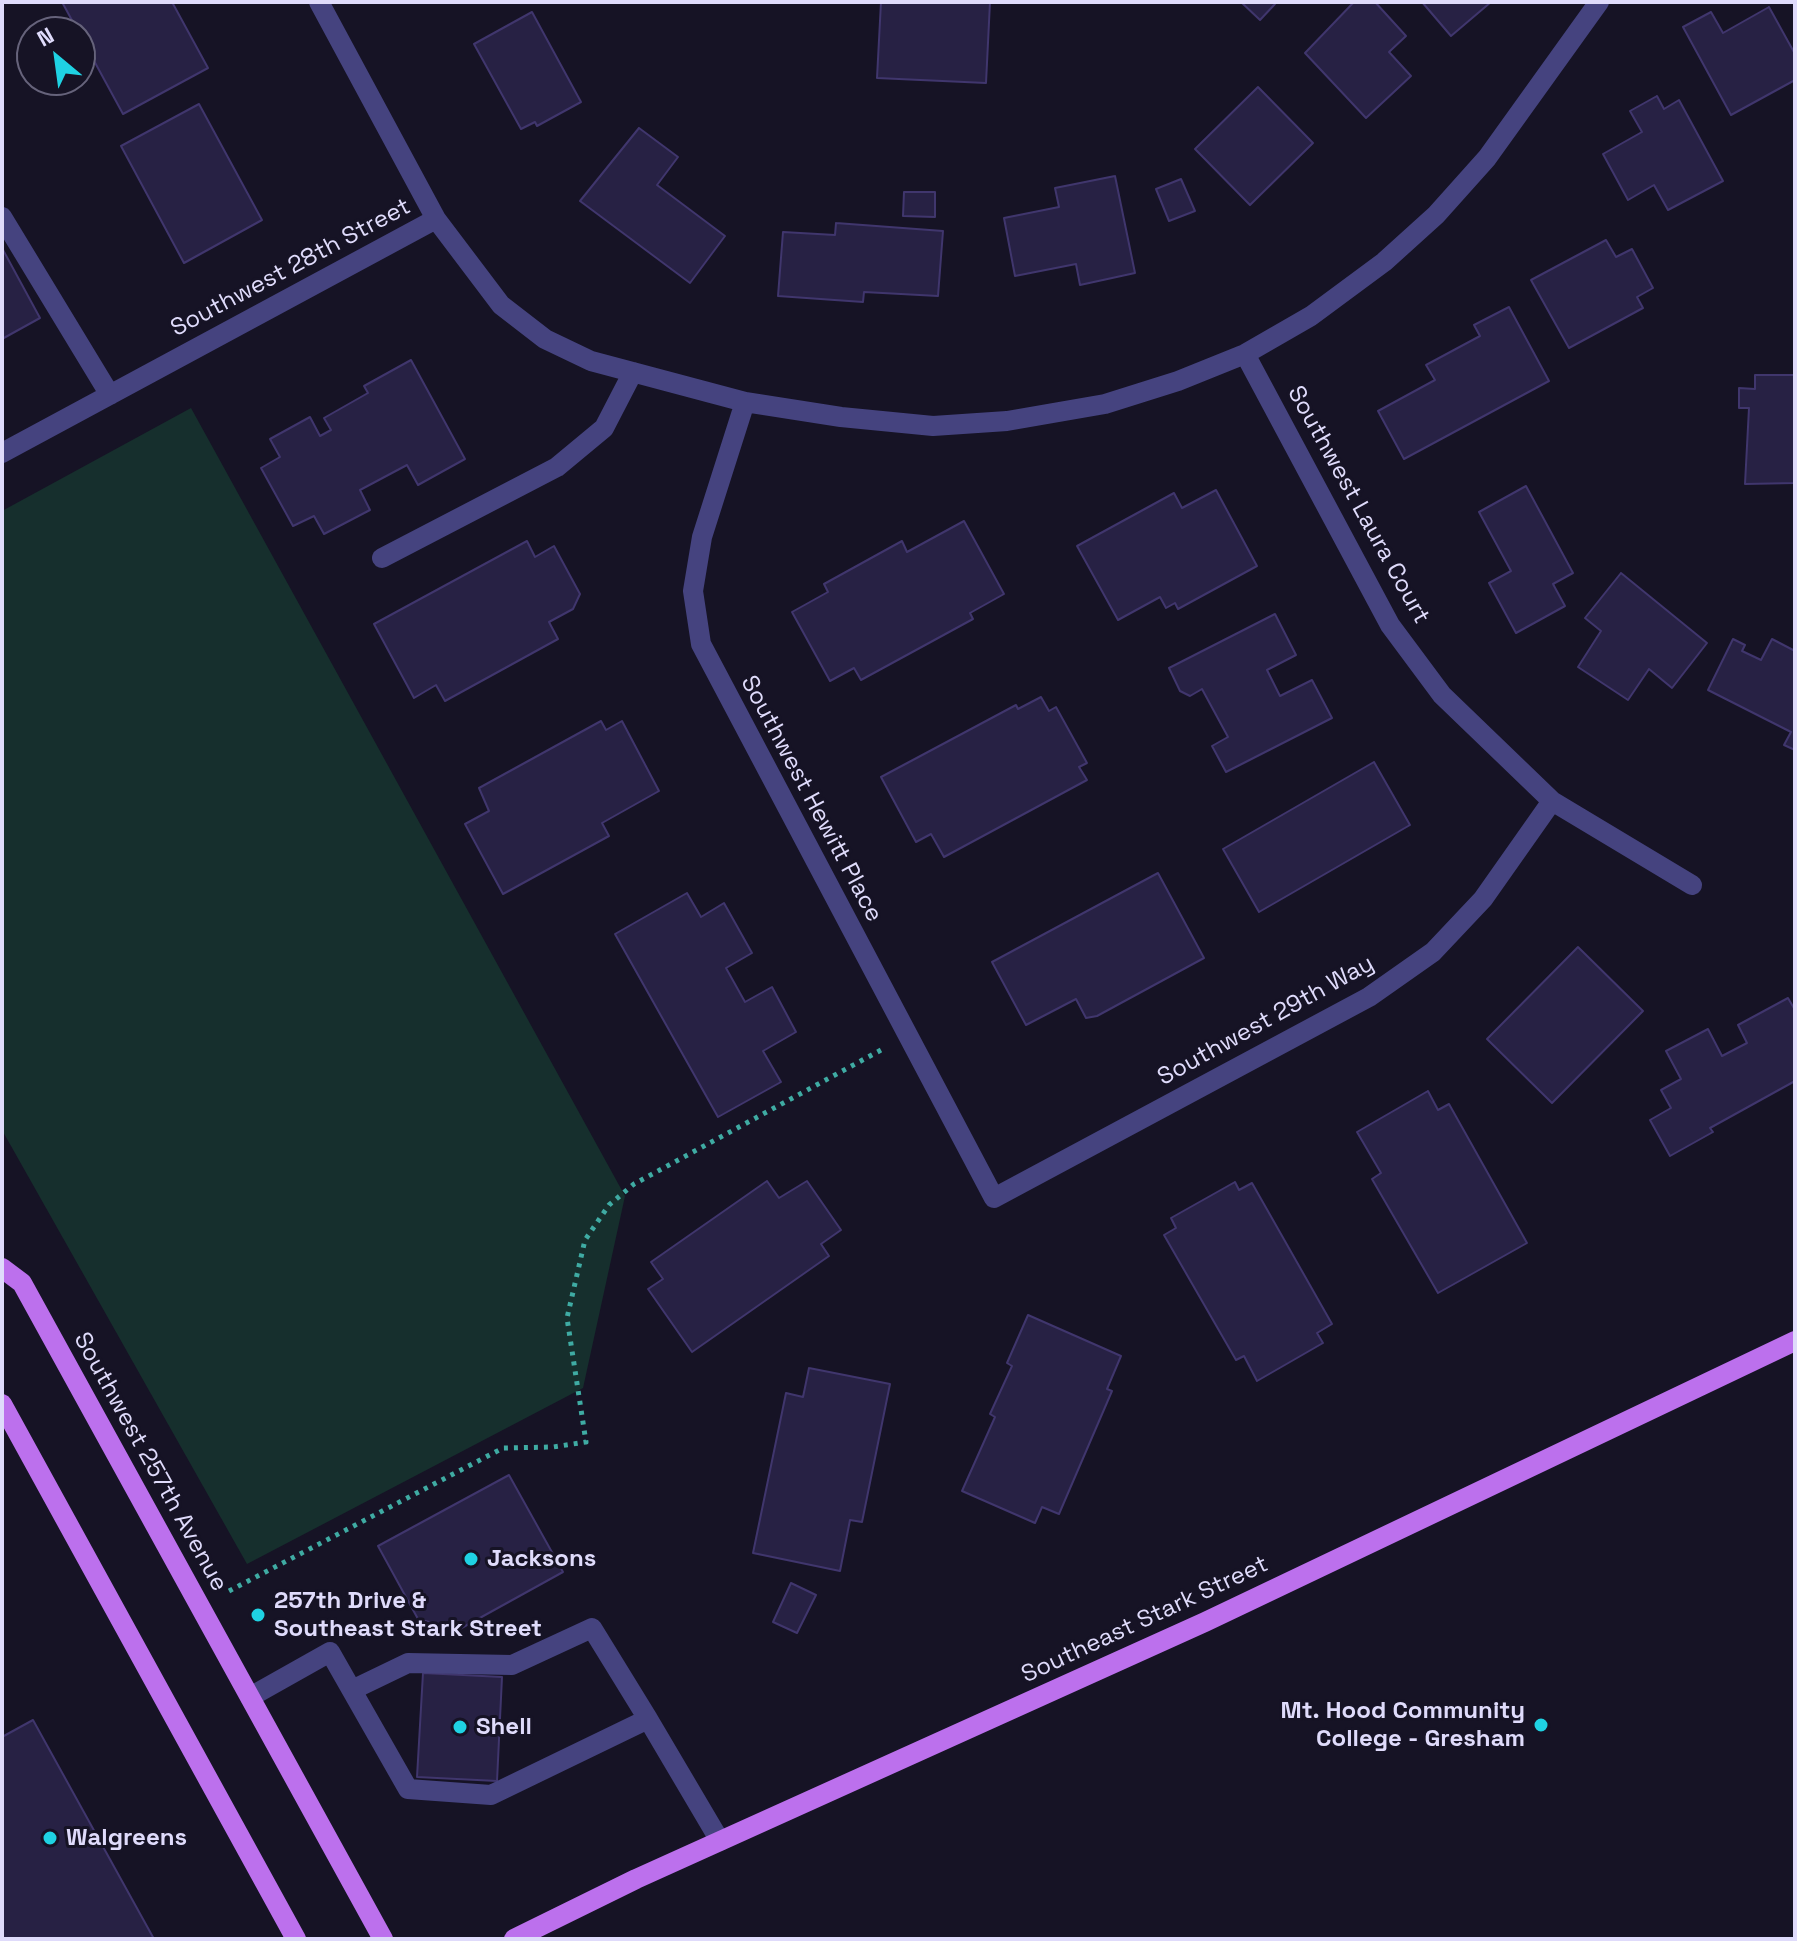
<!DOCTYPE html>
<style>
body{margin:0}
#map{position:relative;width:1797px;height:1941px;overflow:hidden;background:#161325;font-family:"Space Grotesk",sans-serif}
canvas{display:block}
.frame{position:absolute;inset:0;border:4px solid #dfdbfb;pointer-events:none}
.north{position:absolute;left:16px;top:16px;width:80px;height:80px;box-sizing:border-box;background:#161325;border:2px solid #66637b;border-radius:50%;rotate:331deg;font-size:22px;font-weight:700;line-height:32px;text-align:center;color:#dfdbfb}
.north::after{content:'';display:block;margin:auto;width:28px;height:36px;background:#1fd2e3;clip-path:polygon(50% 0,100% 100%,50% 72%,0 100%)}
</style>
<div id="map">
<canvas width="1797" height="1941"></canvas>
<div class="frame"></div>
<div class="north">N</div>
</div>
<script>
const context = document.querySelector('canvas').getContext('2d');
context.lineJoin = 'round';
function paint(path, color) {
  context.fillStyle = color;
  context.fill(path, 'evenodd');
}
function poly(rows) {
  const path = new Path2D();
  for (const r of rows) {
    path.moveTo(r[0], r[1]);
    for (let i = 2; i < r.length; i += 2) path.lineTo(r[i], r[i + 1]);
  }
  return path;
}
function trace(path, color, width, dash) {
  context.strokeStyle = color;
  context.lineWidth = width;
  context.lineCap = dash ? 'butt' : 'round';
  context.setLineDash(dash || []);
  context.stroke(path);
}
function drawText(font, color, halo, rows, align = 'center') {
  context.font = font + ' "Space Grotesk",sans-serif';
  context.lineWidth = 6;
  context.setLineDash([]);
  context.textBaseline = 'middle';
  context.strokeStyle = halo;
  context.fillStyle = color;
  for (const [text, x, y, turn = 0] of rows) {
    context.save();
    context.translate(x, y);
    context.rotate((+turn || 0) * Math.PI / 180);
    context.textAlign = isNaN(turn) ? turn : align;
    if (halo) context.strokeText(text, 0, 0);
    context.fillText(text, 0, 0);
    context.restore();
  }
}
paint(poly([
 [191,408,625,1196,583,1388,247,1564,2,1130,2,511]
]), '#162f2d');
const building = poly([
 [62,2,172,2,208,68,123,114,62,2],
 [881,2,990,2,986,83,877,78,881,2],
 [1241,2,1273,2,1275,4,1260,20,1241,2],
 [1354,2,1375,2,1406,36,1389,52,1411,76,1366,118,1305,53,1354,2],
 [1422,2,1491,2,1451,36,1422,2],
 [1769,7,1795,54,1795,80,1731,115,1683,27,1711,12,1723,33,1769,7],
 [532,12,581,102,537,126,535,122,521,129,474,44,532,12],
 [1258,87,1313,143,1250,205,1195,149,1258,87],
 [1657,96,1664,109,1679,100,1723,181,1668,210,1654,185,1628,200,1603,154,1642,132,1630,111,1657,96],
 [199,104,262,220,184,263,121,146,199,104],
 [639,128,678,157,657,185,725,236,690,283,580,201,639,128],
 [1115,176,1135,273,1080,285,1076,264,1015,276,1004,218,1059,207,1055,188,1115,176],
 [1181,179,1195,211,1169,221,1156,189,1181,179],
 [904,192,935,192,935,217,903,216,904,192],
 [836,223,943,231,938,296,864,292,863,302,778,296,783,232,835,235,836,223],
 [1606,240,1616,257,1632,249,1653,288,1637,297,1643,308,1569,348,1531,280,1606,240],
 [2,248,40,318,2,339,2,248],
 [1509,307,1549,381,1404,459,1378,411,1435,380,1426,365,1480,336,1474,325,1509,307],
 [411,360,465,459,418,485,407,465,360,490,370,510,324,534,314,516,293,526,261,468,280,457,270,439,310,417,320,436,331,430,324,418,368,393,364,386,411,360],
 [1755,375,1795,375,1795,483,1745,484,1749,408,1739,408,1739,388,1755,389,1755,375],
 [1526,486,1573,573,1553,584,1565,606,1516,633,1489,583,1511,571,1479,512,1526,486],
 [1216,490,1257,566,1178,609,1175,603,1166,608,1160,597,1118,620,1077,546,1174,493,1182,508,1216,490],
 [964,521,1004,594,970,613,973,619,861,680,854,668,830,681,792,612,828,592,824,584,902,541,907,552,964,521],
 [527,541,535,557,554,546,580,594,573,609,549,622,558,639,445,701,436,685,414,698,374,624,527,541],
 [1621,573,1707,643,1672,688,1649,669,1628,700,1578,667,1601,631,1585,618,1621,573],
 [1275,614,1296,655,1267,670,1280,696,1312,680,1332,718,1226,772,1212,746,1228,737,1202,689,1190,696,1180,691,1169,668,1275,614],
 [1733,639,1745,645,1742,651,1761,660,1772,639,1795,651,1795,750,1784,745,1791,732,1708,690,1733,639],
 [1041,697,1049,711,1056,707,1087,763,1079,767,1087,780,944,857,931,834,916,842,881,777,1016,705,1018,709,1041,697],
 [601,721,606,730,622,721,659,791,602,823,609,836,503,894,465,824,489,811,479,788,601,721],
 [1374,762,1410,825,1259,912,1223,849,1374,762],
 [1158,873,1204,958,1097,1016,1086,1018,1076,999,1026,1025,992,962,1158,873],
 [687,893,701,917,724,903,752,953,726,968,745,1002,772,987,796,1032,763,1051,781,1082,718,1117,615,934,687,893],
 [1578,947,1643,1011,1552,1103,1487,1039,1578,947],
 [1788,998,1795,1010,1795,1081,1710,1128,1713,1132,1670,1156,1650,1120,1671,1108,1661,1090,1681,1079,1666,1051,1708,1029,1722,1056,1747,1043,1738,1025,1788,998],
 [1428,1091,1438,1110,1449,1104,1527,1243,1438,1293,1372,1179,1381,1173,1357,1132,1428,1091],
 [767,1181,779,1198,807,1181,841,1230,821,1244,829,1256,692,1352,648,1289,663,1279,651,1262,767,1181],
 [1235,1182,1239,1190,1252,1183,1332,1324,1317,1333,1323,1343,1257,1381,1244,1356,1236,1360,1164,1235,1176,1228,1171,1218,1235,1182],
 [1028,1315,1121,1356,1107,1389,1112,1391,1059,1514,1042,1507,1035,1523,962,1491,995,1417,990,1414,1012,1366,1007,1363,1028,1315],
 [809,1368,890,1384,862,1522,850,1520,840,1571,753,1553,786,1393,803,1397,809,1368],
 [509,1475,563,1572,458,1630,418,1619,378,1546,509,1475],
 [791,1583,816,1595,797,1633,773,1622,791,1583],
 [423,1673,502,1677,497,1781,417,1777,423,1673],
 [33,1720,154,1939,2,1939,2,1737,33,1720]
]);
paint(building, '#272144');
trace(building, '#40366d', 2);
trace(poly([
 [229,1591,503,1448,553,1447,586,1442,567,1318,585,1240,609,1205,634,1184,881,1050]
]), '#3faba3', 5, [4, 6]);
trace(poly([
 [319,2,436,219,501,305,545,339,591,361,745,402,841,417,933,426,1007,421,1105,404,1178,381,1245,354,1311,316,1384,262,1436,215,1487,158,1599,2],
 [2,217,110,395],
 [1245,354,1390,625,1442,695,1552,801,1692,885],
 [745,402,702,537,693,591,701,644,994,1198,1369,997,1433,952,1483,899,1552,801],
 [2,453,436,219],
 [382,558,557,467,604,428,633,372],
 [352,1690,408,1663,512,1665,592,1628,648,1719],
 [250,1697,330,1652,408,1789,491,1795,648,1719,720,1841]
]), '#45437f', 20);
trace(poly([
 [2,1268,22,1283,383,1939],
 [2,1404,296,1939],
 [514,1939,636,1879,1205,1622,1795,1341]
]), '#bc70ed', 20);
for (const [x, y, r, color] of [
 [471,1559,8,"#1fd2e3"],
 [258,1615,8,"#1fd2e3"],
 [1541,1725,8,"#1fd2e3"],
 [460,1727,8,"#1fd2e3"],
 [50,1838,8,"#1fd2e3"]
]) {
  const dot = new Path2D();
  dot.arc(x, y, r, 0, 2 * Math.PI);
  context.fillStyle = color;
  context.fill(dot);
  trace(dot, '#161325', 3);
}
drawText('24px', '#dfdbfb', '#161325', [
 ["Southwest 28th Street",291,268,-28],
 ["Southwest Laura Court",1358,505,61],
 ["Southwest Hewitt Place",811,799,62],
 ["Southwest 29th Way",1266,1021,-29],
 ["Southwest 257th Avenue",150,1462,61],
 ["Southeast Stark Street",1145,1620,-25]
]);
drawText('bold 24px', '#dfdbfb', '#161325', [
 ["Jacksons",487,1559],
 ["257th Drive &",274,1601],
 ["Southeast Stark Street",274,1629],
 ["Mt. Hood Community",1525,1711,"right"],
 ["College - Gresham",1525,1739,"right"],
 ["Shell",476,1727],
 ["Walgreens",66,1838]
], 'left');
</script>
